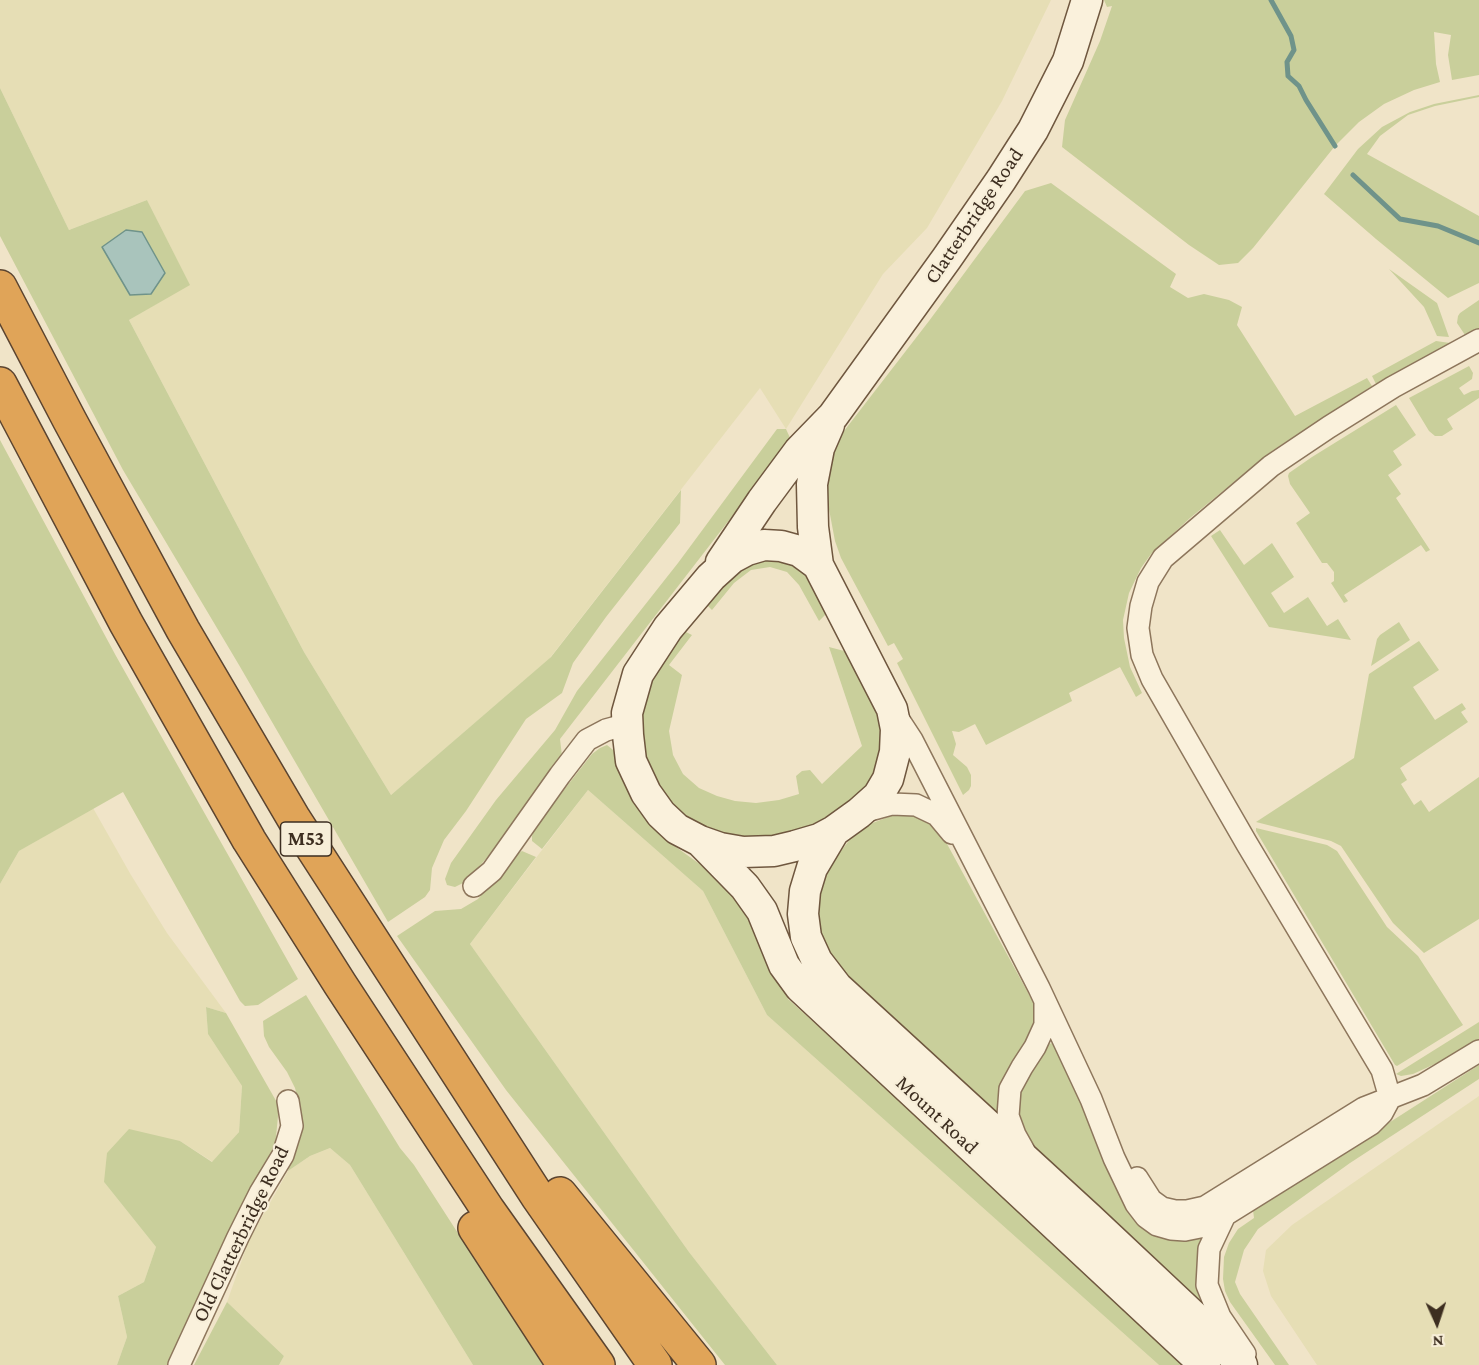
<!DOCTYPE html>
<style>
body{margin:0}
#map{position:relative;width:1479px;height:1365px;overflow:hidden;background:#f0e4c8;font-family:"Crimson Pro",serif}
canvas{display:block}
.north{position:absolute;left:1407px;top:1293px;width:60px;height:60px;-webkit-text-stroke:4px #f7eed8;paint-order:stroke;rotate:177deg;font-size:16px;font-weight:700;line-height:24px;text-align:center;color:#3d2e20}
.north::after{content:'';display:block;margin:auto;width:21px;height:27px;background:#3d2e20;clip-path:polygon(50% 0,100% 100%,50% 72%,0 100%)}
</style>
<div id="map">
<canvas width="1479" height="1365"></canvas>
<div class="north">N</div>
</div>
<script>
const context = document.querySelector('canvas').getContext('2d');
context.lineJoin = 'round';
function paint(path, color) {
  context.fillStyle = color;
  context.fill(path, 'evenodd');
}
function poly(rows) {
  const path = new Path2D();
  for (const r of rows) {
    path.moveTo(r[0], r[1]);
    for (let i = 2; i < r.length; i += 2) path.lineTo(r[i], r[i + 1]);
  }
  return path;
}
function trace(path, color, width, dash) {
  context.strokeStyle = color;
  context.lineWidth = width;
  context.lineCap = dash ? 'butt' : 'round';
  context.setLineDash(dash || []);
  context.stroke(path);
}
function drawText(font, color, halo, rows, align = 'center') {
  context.font = font + ' "Crimson Pro",serif';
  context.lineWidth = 4.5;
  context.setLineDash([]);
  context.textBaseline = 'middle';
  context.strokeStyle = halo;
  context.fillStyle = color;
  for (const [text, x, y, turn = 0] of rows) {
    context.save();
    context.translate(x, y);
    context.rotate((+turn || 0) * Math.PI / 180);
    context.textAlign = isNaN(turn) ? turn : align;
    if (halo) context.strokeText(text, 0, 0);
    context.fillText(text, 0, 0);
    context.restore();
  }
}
paint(poly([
 [0,0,1051,0,1002,101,927,228,883,274,786,429,760,388,549,659,391,795,304,652,129,320,189,284,147,200,69,230,0,88],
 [588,790,703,891,767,1015,1159,1365,777,1365,689,1252,470,944],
 [93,808,131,875,167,933,226,1013,206,1007,208,1034,242,1086,239,1132,213,1162,180,1141,104,1182,156,1247,144,1282,118,1296,127,1337,117,1365,0,1365,0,884,19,851],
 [1479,1096,1479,1365,1317,1365,1271,1296,1263,1271,1266,1250,1292,1225],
 [330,1148,350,1165,473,1365,279,1365,284,1356,227,1302,249,1240,288,1171,310,1156]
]), '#e6deb5');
paint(poly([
 [1104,0,1479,0,1479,75,1452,80,1448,55,1451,35,1434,32,1436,64,1440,82,1414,90,1384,104,1359,122,1335,146,1253,248,1238,263,1219,265,1189,245,1062,147,1065,120,1100,41,1112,6,1107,7],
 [0,88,69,230,147,200,190,285,129,320,304,652,391,795,551,657,681,490,680,523,606,617,573,663,562,693,526,719,466,811,444,840,432,868,430,890,425,897,388,922,239,665,123,470,0,236],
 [1479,95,1479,97,1435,106,1408,115,1380,136,1367,154,1479,216,1479,283,1448,298,1376,239,1324,194,1358,149,1382,127,1410,112,1434,104],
 [1051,183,1176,274,1170,287,1188,298,1204,294,1229,300,1242,307,1237,325,1295,416,1367,378,1372,386,1272,451,1190,518,1151,554,1141,568,1129,593,1123,620,1124,638,1130,667,1142,693,1136,697,1120,667,1069,693,1072,701,986,745,975,724,959,732,952,731,956,744,953,755,967,767,971,775,971,786,969,790,963,795,897,663,903,659,894,643,888,646,841,558,835,541,828,504,828,485,830,466,835,448,844,431,929,321,1025,191],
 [1389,269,1437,303,1449,337,1437,336,1424,307],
 [1479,300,1479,330,1468,336,1465,335,1457,323,1458,316,1460,313],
 [1436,341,1450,343,1446,350,1376,384,1372,376],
 [1469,366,1473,373,1472,379,1459,388,1464,395,1472,391,1479,390,1479,398,1447,419,1453,429,1442,436,1435,436,1429,431,1409,398],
 [1396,405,1416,435,1393,451,1402,465,1388,475,1401,494,1396,498,1430,550,1426,552,1421,545,1344,595,1348,601,1344,603,1331,583,1334,581,1334,572,1327,563,1322,563,1296,523,1310,513,1290,484,1288,476,1289,473,1312,457],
 [777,429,786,429,791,440,560,739,562,756,489,855,467,881,455,887,447,885,445,879,451,863,496,800,555,730,577,691,678,563],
 [0,440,116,656,298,979,258,1005,245,1006,240,1001,123,792,19,851,0,884],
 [1220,530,1244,565,1272,543,1294,577,1271,593,1284,613,1308,597,1327,626,1338,619,1351,640,1269,627,1211,536],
 [775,553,805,571,825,608,825,615,819,621,799,585,787,572,770,567,751,570,734,583,712,610,705,603,735,564],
 [1399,622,1410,640,1371,666,1377,639,1380,635],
 [682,630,692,635,669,665,682,675,669,731,673,755,683,774,699,788,717,796,735,801,756,803,779,800,799,794,796,776,802,771,810,770,822,784,862,746,829,647,848,652,883,718,887,741,872,785,826,820,788,837,736,841,695,825,680,812,660,792,647,769,639,722,651,674],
 [1419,641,1439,670,1413,687,1435,720,1462,703,1466,709,1461,712,1468,722,1400,768,1407,780,1401,784,1414,805,1421,800,1429,812,1479,777,1479,919,1424,953,1393,923,1341,846,1331,841,1256,822,1354,758,1369,674],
 [607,745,618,754,643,813,669,842,733,888,771,960,788,999,924,1122,1186,1365,1159,1365,767,1015,703,891,588,790,542,849,532,841,532,836,535,827,592,754,600,748],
 [904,811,920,815,940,831,1033,1002,1033,1023,1024,1044,1009,1067,999,1094,999,1121,837,970,823,942,816,917,819,893,830,865,851,838,870,824],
 [1256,828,1327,845,1337,851,1387,927,1418,956,1463,1025,1397,1066,1395,1065,1256,831],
 [522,851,536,857,470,944,689,1252,777,1365,725,1365,506,1090,397,936,435,911,461,909,478,899,516,855],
 [306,995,400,1148,414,1165,543,1365,473,1365,350,1165,330,1148,310,1156,288,1171,298,1136,299,1104,295,1088,287,1072,269,1047,264,1036,263,1021],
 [206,1007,226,1013,279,1106,275,1147,173,1365,117,1365,127,1337,118,1296,144,1282,156,1247,104,1182,107,1153,129,1129,180,1141,212,1162,239,1132,242,1086,208,1034],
 [1479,1022,1479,1040,1437,1063,1413,1074,1401,1076,1396,1074],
 [1052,1043,1080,1094,1109,1167,1204,1237,1219,1328,1067,1184,1029,1139,1021,1125,1016,1103,1018,1087,1047,1045],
 [1479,1065,1479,1079,1350,1163,1258,1229,1244,1250,1235,1282,1240,1294,1289,1365,1275,1365,1230,1302,1225,1291,1223,1279,1224,1257,1229,1243,1238,1229,1254,1218,1253,1210],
 [227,1302,284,1356,279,1365,194,1365]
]), '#c9cf9b');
const water = poly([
 [126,230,142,232,165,273,151,294,130,295,102,247,126,230]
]);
paint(water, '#a9c4bc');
trace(water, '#6f938a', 1.5);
trace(poly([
 [1271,0,1291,36,1294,50,1287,62,1288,76,1299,86,1306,100,1335,146],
 [1353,175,1400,219,1438,226,1479,243]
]), '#6f938a', 5);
const minor = poly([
 [895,714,912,740,1039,988,1091,1099,1114,1158,1136,1204,1146,1217,1157,1225,1171,1229,1185,1230,1200,1227,1225,1215,1371,1124,1382,1113,1390,1098],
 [863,812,892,804,916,805,937,815,952,833],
 [474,886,492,871,560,775,587,740,606,730,628,724],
 [1390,1098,1382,1070,1247,844,1152,679,1142,655,1138,628,1141,606,1148,582,1163,558,1271,466,1329,427,1393,387,1479,340],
 [1024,1151,1015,1135,1008,1116,1010,1089,1022,1067,1035,1047,1045,1025,1045,1003],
 [1137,1178,1151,1200,1162,1208,1175,1211,1187,1211,1205,1207,1364,1108,1423,1085,1479,1051],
 [1225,1215,1209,1249,1207,1285,1220,1317,1245,1354],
 [179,1365,238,1237,260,1193,283,1155,292,1126,288,1101]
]);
const secondary = poly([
 [764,545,781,546,799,551,818,565,892,709,896,729,895,752,888,779,878,796,859,813,834,831,819,839,795,846,774,851,743,852,720,848,700,841,677,829,661,814,646,793,631,761,628,735,627,713,638,674,668,628,711,577,732,558,747,550,764,545],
 [721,562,762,501,799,451,833,416,947,258,1001,180,1033,130,1068,61,1087,0],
 [818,565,813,527,812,484,819,448,829,425],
 [834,831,812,868,805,891,803,914,806,937,817,961,837,987,1089,1218,1204,1326,1242,1365],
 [701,842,745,887,762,911,784,965,800,987,1205,1365]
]);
const motorway = poly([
 [0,287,70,421,183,630,294,819,538,1197,655,1365],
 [0,384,126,623,249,840,340,984,488,1210,598,1365],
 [560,1194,699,1365],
 [475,1228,564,1365]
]);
trace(minor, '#8d765c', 24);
trace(secondary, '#6f573f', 33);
trace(motorway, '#5b4430', 36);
trace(minor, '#faf1dc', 21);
trace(secondary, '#faf1dc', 30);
trace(motorway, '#e0a458', 33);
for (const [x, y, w] of [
 [306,839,51]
]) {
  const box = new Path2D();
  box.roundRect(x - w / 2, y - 17, w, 34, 4.5);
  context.fillStyle = '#f7eed8';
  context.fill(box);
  trace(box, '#3d2e20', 1.5);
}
drawText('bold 20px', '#3d2e20', null, [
 ["M53",306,839]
]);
drawText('21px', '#3d2e20', '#f7eed8', [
 ["Clatterbridge Road",974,216,-56],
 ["Mount Road",937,1115,43],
 ["Old Clatterbridge Road",241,1234,-64]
]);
</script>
